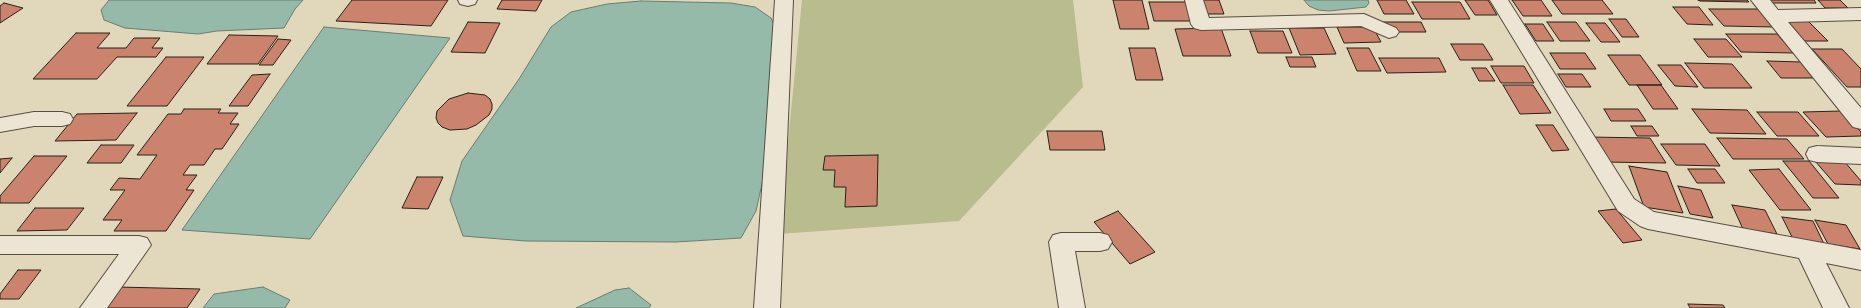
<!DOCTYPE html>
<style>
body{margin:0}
canvas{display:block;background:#e1d7bb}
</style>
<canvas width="1861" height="308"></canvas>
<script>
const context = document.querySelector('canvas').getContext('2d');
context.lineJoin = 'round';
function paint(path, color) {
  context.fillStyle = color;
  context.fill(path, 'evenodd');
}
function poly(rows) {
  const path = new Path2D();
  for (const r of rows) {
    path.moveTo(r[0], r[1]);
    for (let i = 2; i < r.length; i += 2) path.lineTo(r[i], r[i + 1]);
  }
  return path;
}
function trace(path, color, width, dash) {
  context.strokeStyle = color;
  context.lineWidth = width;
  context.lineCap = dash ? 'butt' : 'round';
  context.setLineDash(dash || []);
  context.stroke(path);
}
paint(poly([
 [802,0,1073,0,1083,87,959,221,779,234]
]), '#b9bc8c');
const water = poly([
 [109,0,303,0,295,9,284,28,217,31,198,34,125,28,104,20,101,10,109,0],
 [1304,0,1368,0,1369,3,1366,7,1329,11,1318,10,1309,6,1304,0],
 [641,1,731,3,755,7,771,18,783,43,765,170,756,211,741,238,676,242,526,241,463,236,450,200,462,161,519,79,551,27,571,12,607,4,641,1],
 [324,27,450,38,310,239,182,230,324,27],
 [263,287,290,300,285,308,203,308,214,294,263,287],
 [629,288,651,305,649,308,576,308,615,290,629,288]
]);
paint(water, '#95baaa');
trace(water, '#6a7d6f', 1);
const building = poly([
 [352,0,448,0,431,26,336,21,352,0],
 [502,0,542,0,536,11,497,9,502,0],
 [1113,0,1142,0,1149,29,1120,29,1113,0],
 [1200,0,1219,0,1224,14,1205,14,1200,0],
 [1377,0,1406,0,1414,14,1384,14,1377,0],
 [1465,0,1488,0,1497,15,1475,15,1465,0],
 [1512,0,1541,0,1552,16,1523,16,1512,0],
 [1552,0,1602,0,1613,14,1562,14,1552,0],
 [1698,0,1747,0,1749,2,1700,1,1698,0],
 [1768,0,1814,0,1816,3,1770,3,1768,0],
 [1818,0,1840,0,1848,8,1825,8,1818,0],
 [1149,2,1188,2,1194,21,1154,21,1149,2],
 [1412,2,1460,2,1470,19,1422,19,1412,2],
 [4,3,23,8,0,23,0,6,4,3],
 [1673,7,1699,7,1713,25,1687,24,1673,7],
 [1709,9,1759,9,1775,27,1724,26,1709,9],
 [1609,19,1626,19,1639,37,1622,37,1609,19],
 [1784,20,1807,20,1828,41,1805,41,1784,20],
 [468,22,500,23,485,53,451,52,468,22],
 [1384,22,1421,22,1426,32,1389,32,1384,22],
 [1547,22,1576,22,1590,41,1560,41,1547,22],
 [1586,23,1605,23,1620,42,1601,42,1586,23],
 [1525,24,1543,24,1554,41,1536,41,1525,24],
 [1337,27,1373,27,1381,42,1344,43,1337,27],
 [1221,28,1231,56,1183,56,1175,29,1221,28],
 [1289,28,1324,28,1336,54,1300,55,1289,28],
 [1250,31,1283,31,1292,53,1258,53,1250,31],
 [76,33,110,33,97,48,126,48,134,38,160,38,152,48,163,48,156,57,117,57,97,79,33,79,76,33],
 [1726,34,1777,34,1794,53,1741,52,1726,34],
 [229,35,278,36,258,64,207,64,229,35],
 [278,39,291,40,273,65,259,65,278,39],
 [1694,39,1726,39,1742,57,1708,57,1694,39],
 [1451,44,1483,44,1493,60,1460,60,1451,44],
 [1129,48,1155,48,1163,80,1136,80,1129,48],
 [1347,48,1369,48,1381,71,1357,71,1347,48],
 [1812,49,1842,49,1861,69,1861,87,1847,87,1812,49],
 [1550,53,1585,53,1596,69,1560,69,1550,53],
 [1608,55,1640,55,1662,85,1629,85,1608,55],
 [166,57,204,57,167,106,127,106,166,57],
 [1286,57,1312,57,1316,67,1290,67,1286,57],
 [1379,58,1439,58,1446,72,1387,73,1379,58],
 [1767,61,1802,62,1817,78,1781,78,1767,61],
 [1685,63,1732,64,1752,88,1704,88,1685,63],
 [1658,65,1681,65,1698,87,1675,86,1658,65],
 [1491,66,1524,66,1534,83,1501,83,1491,66],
 [1472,68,1486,68,1495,81,1479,81,1472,68],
 [270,74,248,106,229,106,252,75,270,74],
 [1558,74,1582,74,1591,87,1566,87,1558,74],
 [1503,85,1533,85,1551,113,1520,114,1503,85],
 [1637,85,1661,85,1678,109,1653,109,1637,85],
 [468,93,485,95,490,99,492,104,492,109,489,115,476,125,467,129,450,130,442,127,438,123,436,118,437,111,449,99,468,93],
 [184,109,221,109,218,113,238,113,230,124,239,124,222,149,215,149,204,165,190,165,183,175,197,175,186,190,194,190,166,231,114,231,122,220,103,220,125,190,110,190,119,178,140,179,157,155,137,155,168,114,181,114,184,109],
 [1604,109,1638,109,1646,121,1611,121,1604,109],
 [1692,109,1747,110,1766,134,1710,133,1692,109],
 [1841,111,1861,132,1861,136,1826,137,1803,112,1841,111],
 [1757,112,1798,112,1819,136,1777,136,1757,112],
 [137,113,116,140,55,141,77,114,137,113],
 [1536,125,1553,125,1569,150,1552,151,1536,125],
 [1631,126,1652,126,1659,136,1637,136,1631,126],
 [1047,131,1102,131,1105,150,1050,150,1047,131],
 [1588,137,1650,138,1666,163,1603,162,1588,137],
 [1717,138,1787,139,1804,159,1733,159,1717,138],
 [1661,144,1705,144,1720,166,1676,165,1661,144],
 [101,145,134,145,121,163,87,163,101,145],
 [878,155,877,206,845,207,846,187,834,187,835,170,823,170,825,156,878,155],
 [34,156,67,156,29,203,0,203,0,196,34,156],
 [12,158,0,173,0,159,12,158],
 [1783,161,1809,161,1839,198,1813,198,1783,161],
 [1815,161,1844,161,1861,181,1861,185,1835,184,1815,161],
 [1629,166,1667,172,1683,213,1644,207,1629,166],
 [1688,169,1715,169,1725,183,1697,183,1688,169],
 [1779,169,1811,210,1780,210,1749,170,1779,169],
 [417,177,443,177,428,209,402,208,417,177],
 [1678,186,1701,190,1713,218,1690,214,1678,186],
 [1732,205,1765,210,1777,234,1743,229,1732,205],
 [35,208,84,208,67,230,17,231,35,208],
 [1616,209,1642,240,1623,243,1598,211,1616,209],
 [1118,211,1155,252,1130,264,1094,222,1118,211],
 [1782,217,1813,221,1825,246,1794,241,1782,217],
 [1815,220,1846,225,1860,249,1828,244,1815,220],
 [18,270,41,270,19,299,0,299,0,294,18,270],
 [118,287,200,289,187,308,102,308,118,287],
 [1688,304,1723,305,1725,308,1690,308,1688,304]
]);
paint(building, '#cb836e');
trace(building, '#292117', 1);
const street = poly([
 [458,0,477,0,475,4,468,6,460,4,458,0],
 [775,0,793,0,780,308,754,308,775,0],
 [1185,0,1203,0,1209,18,1364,14,1396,28,1399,32,1396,36,1389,38,1361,26,1201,30,1194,28,1191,24,1185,0],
 [1490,0,1508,0,1634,199,1654,212,1861,250,1861,270,1826,263,1849,308,1823,308,1799,258,1648,229,1640,226,1618,211,1490,0],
 [1751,0,1770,0,1778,10,1861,8,1861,20,1788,22,1861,108,1861,129,1853,127,1751,0],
 [34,112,62,112,70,114,73,119,70,124,62,126,34,126,0,132,0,118,34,112],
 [1817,146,1861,148,1861,164,1817,162,1809,160,1806,154,1809,148,1817,146],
 [1061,233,1100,233,1108,235,1112,242,1108,249,1100,251,1075,251,1085,308,1059,308,1049,242,1053,235,1061,233],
 [0,236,139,236,147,238,151,245,107,308,80,308,119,254,0,254,0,236]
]);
trace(street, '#574e40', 2);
paint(street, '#ece5d3');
</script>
